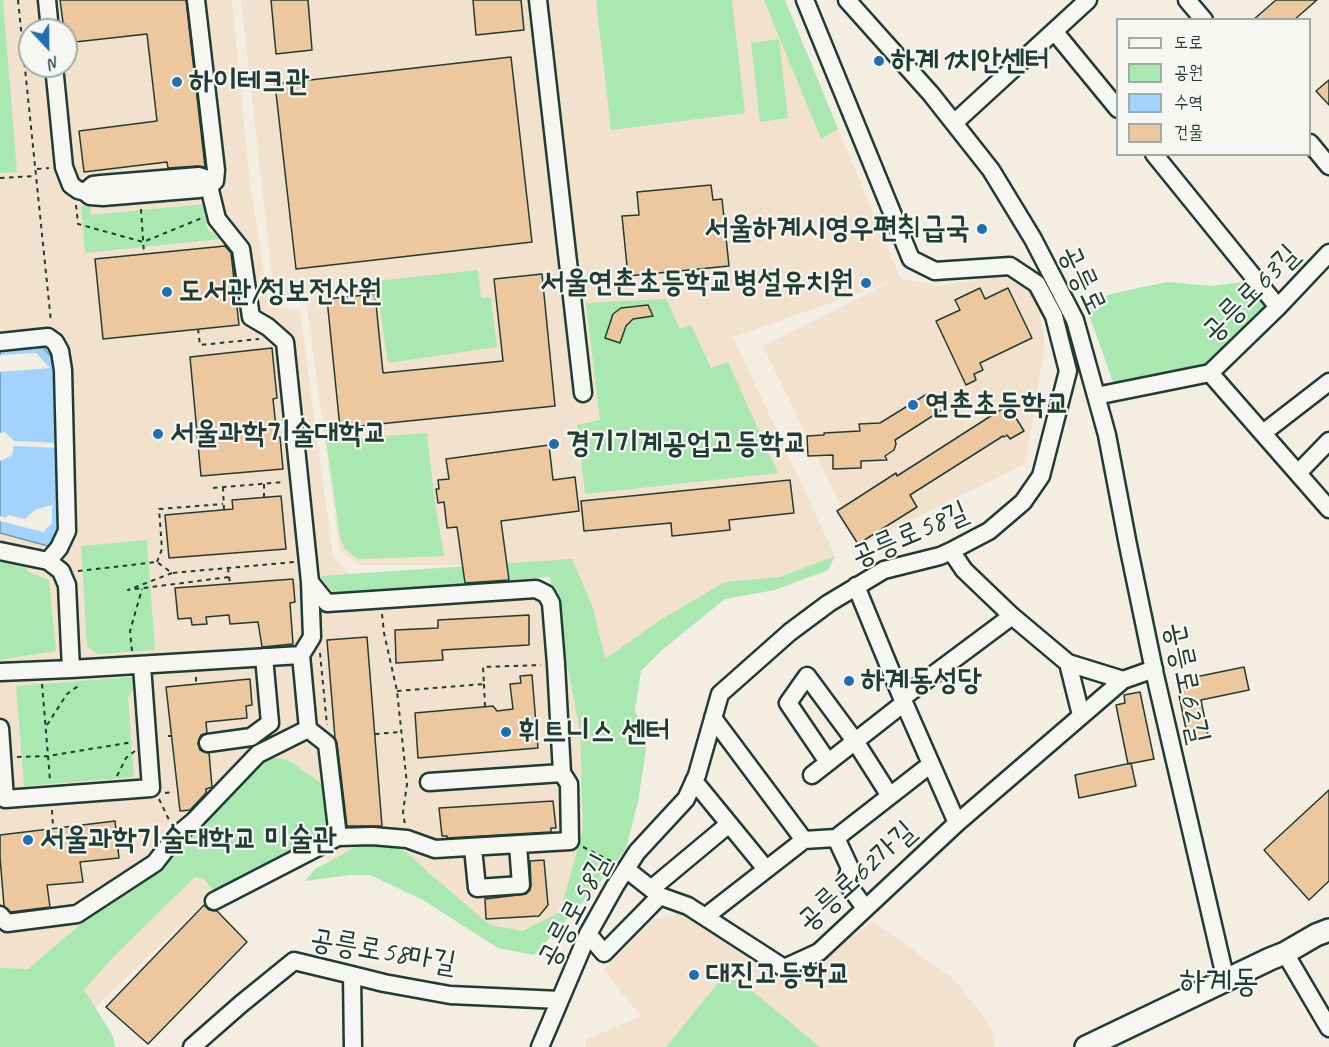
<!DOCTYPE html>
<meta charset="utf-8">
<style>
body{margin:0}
#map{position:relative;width:1329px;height:1047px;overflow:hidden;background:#f4ede1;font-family:Caveat,"Poor Story",sans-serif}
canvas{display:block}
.legend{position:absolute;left:1116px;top:18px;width:195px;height:138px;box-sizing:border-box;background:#f6f6f2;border:2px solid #a0aca6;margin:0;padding:8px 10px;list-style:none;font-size:18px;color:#1f3d34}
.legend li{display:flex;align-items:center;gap:12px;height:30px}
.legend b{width:30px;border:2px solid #a0aca6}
.north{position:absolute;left:18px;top:18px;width:60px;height:60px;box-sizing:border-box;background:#f6f6f2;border:2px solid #a0aca6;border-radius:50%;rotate:158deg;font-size:16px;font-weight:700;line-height:24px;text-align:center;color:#1f3d34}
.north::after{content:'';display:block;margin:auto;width:21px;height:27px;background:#1f6fb2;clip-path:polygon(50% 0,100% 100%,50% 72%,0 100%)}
</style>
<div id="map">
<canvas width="1329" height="1047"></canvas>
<ul class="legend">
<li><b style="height:8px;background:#f6f6f2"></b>도로</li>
<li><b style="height:16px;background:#a9e8b0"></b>공원</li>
<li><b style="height:16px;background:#a2d3ff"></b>수역</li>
<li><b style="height:16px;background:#edc79d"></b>건물</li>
</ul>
<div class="north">N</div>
</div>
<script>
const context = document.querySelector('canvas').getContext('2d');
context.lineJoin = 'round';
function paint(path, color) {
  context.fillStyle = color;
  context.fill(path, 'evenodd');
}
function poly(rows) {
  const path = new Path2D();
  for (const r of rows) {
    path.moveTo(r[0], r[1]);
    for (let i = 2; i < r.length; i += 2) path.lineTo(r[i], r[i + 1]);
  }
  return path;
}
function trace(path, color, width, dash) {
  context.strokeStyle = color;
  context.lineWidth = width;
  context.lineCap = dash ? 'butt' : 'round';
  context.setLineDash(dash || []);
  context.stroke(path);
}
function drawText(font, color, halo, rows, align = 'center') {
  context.font = font + ' Caveat,"Poor Story",sans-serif';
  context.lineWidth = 4.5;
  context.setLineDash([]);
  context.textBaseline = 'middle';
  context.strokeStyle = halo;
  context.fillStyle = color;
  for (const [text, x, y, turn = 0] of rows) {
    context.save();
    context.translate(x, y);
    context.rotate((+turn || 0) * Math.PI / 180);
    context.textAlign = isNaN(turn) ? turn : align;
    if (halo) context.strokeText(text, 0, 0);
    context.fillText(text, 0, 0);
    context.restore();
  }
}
paint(poly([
 [0,0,232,0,250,184,269,304,300,311,333,557,359,586,560,583,610,826,572,912,536,938,496,939,382,873,287,849,227,881,54,1047,0,1047],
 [30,30,66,30,66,66,30,66],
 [241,0,785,0,900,278,938,286,1033,271,1045,345,1025,464,860,545,763,346,893,281,733,337,835,556,810,573,720,594,589,695,567,565,359,565,340,551,306,300,274,293],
 [681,913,789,980,873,921,956,981,992,1029,995,1047,586,1047,585,1040,641,1016,603,970,652,920]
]), '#f2e2cd');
paint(poly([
 [0,0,3,0,17,172,0,173],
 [596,0,732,0,745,113,611,130],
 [764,0,785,0,838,129,821,139],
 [779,39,788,118,760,122,751,43],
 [205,204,207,229,221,239,85,253,81,206,90,205,91,215],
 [478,270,481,298,491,298,497,347,388,363,376,281],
 [1248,277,1271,306,1207,368,1114,385,1085,303,1111,294,1167,282,1212,286,1243,282],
 [666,299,680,329,691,325,711,368,728,362,778,473,585,494,577,425,600,420,586,303],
 [427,433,434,495,444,556,358,559,345,549,340,537,326,440],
 [147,540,155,650,97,654,87,646,81,546],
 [835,556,828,570,775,590,725,599,662,650,641,671,635,710,647,742,638,802,626,849,591,893,534,955,498,948,423,900,370,875,350,875,305,881,315,869,367,841,389,845,406,852,430,874,490,925,523,931,560,912,583,830,580,731,550,577,509,580,465,586,337,597,320,576,572,559,593,608,605,659,662,619,725,582,780,577],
 [0,562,25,567,29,572,49,580,56,651,0,660],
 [132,677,137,681,128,698,134,777,24,786,16,686],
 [267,757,288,760,331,790,329,823,323,840,220,890,213,890,204,879,195,877,116,954,84,990,113,1036,115,1047,0,1047,0,968,28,969,81,924,128,893,164,864,183,832],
 [728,971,820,1047,666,1047]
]), '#a9e8b0');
const water = poly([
 [40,344,61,368,64,528,48,546,0,533,0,346,40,344]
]);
paint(water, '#a2d3ff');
trace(water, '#6e97ae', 1.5);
paint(poly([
 [36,353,50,368,0,372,0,355],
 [5,432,14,441,59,443,59,448,14,446,12,455,1,461,0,460,0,433],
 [52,505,52,523,43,532,0,521,0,516,6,518,8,515,25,519,35,510]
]), '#f4ede1');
const building = poly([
 [60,0,186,0,205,167,198,166,168,168,167,162,84,172,79,131,157,121,147,34,66,43,66,30,64,30,60,0],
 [271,0,308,0,312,50,276,54,271,0],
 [473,0,521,0,524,30,476,35,473,0],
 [1276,0,1317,0,1294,20,1253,20,1276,0],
 [511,57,532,242,296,269,275,84,511,57],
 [1329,80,1329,105,1316,91,1329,80],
 [711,185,713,200,722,199,729,266,628,276,622,216,639,215,637,192,711,185],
 [225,246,231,253,239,325,103,339,95,259,225,246],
 [542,274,555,406,340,428,327,299,375,294,383,373,503,361,494,279,542,274],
 [980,288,985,299,1008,288,1032,338,980,363,983,370,974,374,976,380,966,385,936,321,960,310,955,300,980,288],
 [648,305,653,316,633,319,626,326,620,343,605,338,613,314,621,308,648,305],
 [272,348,277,398,273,399,277,437,280,437,283,469,201,476,190,357,272,348],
 [927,394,930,398,936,394,945,408,895,440,896,444,894,450,885,456,887,460,861,461,861,468,833,469,833,455,808,456,807,436,824,435,824,433,860,431,859,424,880,423,927,394],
 [1008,405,1024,431,1010,439,1007,435,1004,437,1003,436,910,495,917,507,858,544,837,511,896,473,897,476,1008,405],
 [549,445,553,480,575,477,579,511,501,521,509,580,465,583,457,527,447,528,444,502,438,503,436,489,439,489,438,480,449,479,446,459,549,445],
 [790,480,794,513,729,520,730,530,672,536,671,523,584,531,581,501,790,480],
 [281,496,286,549,169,558,165,515,233,509,232,500,281,496],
 [293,579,295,602,290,603,293,644,262,647,258,622,230,624,229,615,206,617,207,624,192,625,191,618,178,619,175,588,293,579],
 [529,615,529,645,442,650,443,660,396,663,395,630,438,628,438,620,529,615],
 [367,637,382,826,347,826,337,743,335,738,327,640,367,637],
 [1244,667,1249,690,1201,700,1208,735,1188,739,1176,681,1244,667],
 [532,675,538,748,418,758,415,713,493,706,497,711,513,709,510,684,521,683,520,676,532,675],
 [250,679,252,705,246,706,247,718,206,722,207,733,201,735,199,739,198,744,200,750,204,752,209,753,212,787,206,789,206,793,190,810,180,811,166,687,250,679],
 [1140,692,1154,759,1128,764,1116,705,1125,703,1124,695,1140,692],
 [1131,763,1136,786,1079,798,1075,775,1131,763],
 [1329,790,1329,881,1309,900,1264,850,1329,790],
 [553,801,556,828,551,828,551,832,447,838,447,836,442,836,439,808,553,801],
 [115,821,119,858,80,862,83,882,47,885,50,907,11,912,4,906,0,857,0,835,115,821],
 [544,860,548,905,539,916,486,919,485,899,526,894,530,890,531,885,530,861,544,860],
 [204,905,209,910,217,911,247,942,148,1044,106,1007,204,905]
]);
paint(building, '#edc79d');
trace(building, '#1f3d34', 1.5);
const minor = poly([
 [47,0,50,30],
 [196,0,216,170,215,181,209,186,217,219,241,249,251,317,268,327,285,342,310,582,312,637,301,655,308,729,327,744,338,837,372,836,407,839,435,849,570,841,569,784,562,773],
 [538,0,583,393],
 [847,0,931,94,991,170,1033,239,1075,320,1107,435,1128,545,1155,675,1226,981],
 [1187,0,1204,20],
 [1054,31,1118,109],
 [54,66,64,167,71,185,78,190,85,192,90,196,103,197,199,189,209,186,205,178,199,176,101,184,93,185,85,192],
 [954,123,1088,0],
 [1310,143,1329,166],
 [1154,154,1278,307],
 [0,342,48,337,55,342,60,351,63,370,67,531,59,548,48,561],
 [1210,373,1278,307,1329,253],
 [1096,396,1210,373,1329,509],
 [1263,433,1329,382],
 [1298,473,1329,441],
 [0,551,48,561,61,571,67,585,71,669,301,655],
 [951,551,964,570,1012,616,1068,663,1081,715],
 [310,582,327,603,536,589,546,594,551,603,556,664,562,773,429,782],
 [856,586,902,698,957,823],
 [1068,663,1123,680],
 [0,672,71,669],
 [902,698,1012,616],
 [713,718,804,840],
 [0,728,5,799,151,788,142,666],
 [208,743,251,737,270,723,264,657],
 [828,762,788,703,807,676,855,741,890,796],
 [812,775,904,703],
 [694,781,766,869],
 [836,838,931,764],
 [836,838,850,868,846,882,865,908],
 [473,848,477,888,521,885,518,845],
 [626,869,659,895],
 [651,889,729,824],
 [214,901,338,837],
 [0,915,7,923,77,914,155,863,176,836,194,821,258,754,308,729],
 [705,917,804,840,836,838],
 [588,934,604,953,660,896,688,906,784,968,819,952,957,823,1123,680,1154,669],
 [1285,953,1329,1028],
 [352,975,353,1047],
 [192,1047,241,1004,294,961,352,975,384,983,450,995,560,1000],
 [540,1047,588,934,615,886,637,852,686,799,697,775,720,694,790,632,829,603,884,570,940,556,951,551,989,531,1023,502,1041,476,1068,371,1054,316,1037,284,1010,266,935,271,911,259,805,0]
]);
const major = poly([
 [1086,1047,1270,959,1285,953,1316,935,1329,930]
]);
trace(minor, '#1f3d34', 21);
trace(major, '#1f3d34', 26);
trace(poly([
 [18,0,51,322],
 [37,169,49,168],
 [0,178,36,176],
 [76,205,78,224,143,242,202,218],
 [141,209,144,254],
 [198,329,200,345,259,339],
 [264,484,264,497],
 [223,487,224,510],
 [213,488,284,482],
 [157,562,162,549,159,509,223,504],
 [228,568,230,584],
 [78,571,157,562,172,573,295,562],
 [172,573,128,590,229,577],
 [382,614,384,633,397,691,407,784,403,812,405,825],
 [132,651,130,631,142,589],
 [320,653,327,725],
 [196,677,196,684],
 [42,684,50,780],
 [484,684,485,707],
 [397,691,484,684,483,667,541,665],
 [47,725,67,694,81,684],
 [375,734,400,732],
 [168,736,171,736],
 [17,757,48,756,133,742],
 [117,776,126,758,135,751],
 [165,793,174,792],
 [159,799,171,824],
 [52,810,53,828],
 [583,847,613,862]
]), '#1f3d34', 2, [4.5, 4.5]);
trace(minor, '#f6f6f2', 16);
trace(major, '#f6f6f2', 21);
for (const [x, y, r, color] of [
 [879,61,6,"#1f6fb2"],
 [177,82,6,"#1f6fb2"],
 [982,229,6,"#1f6fb2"],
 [866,283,6,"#1f6fb2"],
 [167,292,6,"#1f6fb2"],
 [913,405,6,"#1f6fb2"],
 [158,434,6,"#1f6fb2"],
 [554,444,6,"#1f6fb2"],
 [849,681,6,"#1f6fb2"],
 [506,732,6,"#1f6fb2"],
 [28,840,6,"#1f6fb2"],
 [694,975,6,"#1f6fb2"]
]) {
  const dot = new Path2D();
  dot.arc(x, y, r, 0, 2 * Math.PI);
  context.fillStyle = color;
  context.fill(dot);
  trace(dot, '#f6f6f2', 2);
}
drawText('bold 30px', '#1f3d34', '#f6f6f2', [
 ["하계1치안센터",891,61],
 ["하이테크관",189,82],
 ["서울하계시영우편취급국",970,229,"right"],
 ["서울연촌초등학교병설유치원",854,283,"right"],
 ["도서관/정보전산원",179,292],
 ["연촌초등학교",925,405],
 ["서울과학기술대학교",170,434],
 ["경기기계공업고등학교",566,444],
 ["하계동성당",861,681],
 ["휘트니스 센터",518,732],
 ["서울과학기술대학교 미술관",40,840],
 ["대진고등학교",706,975]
], 'left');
drawText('30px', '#1f3d34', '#f6f6f2', [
 ["공릉로",1082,280,65],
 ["공릉로63길",1251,294,-45],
 ["공릉로58길",910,535,-23],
 ["공릉로62길",1186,683,78],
 ["공릉로62가길",857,877,-42],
 ["공릉로58길",575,911,-62],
 ["공릉로58마길",383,952,10]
]);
drawText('33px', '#1f3d34', '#f6f6f2', [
 ["하계동",1219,982]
]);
</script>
